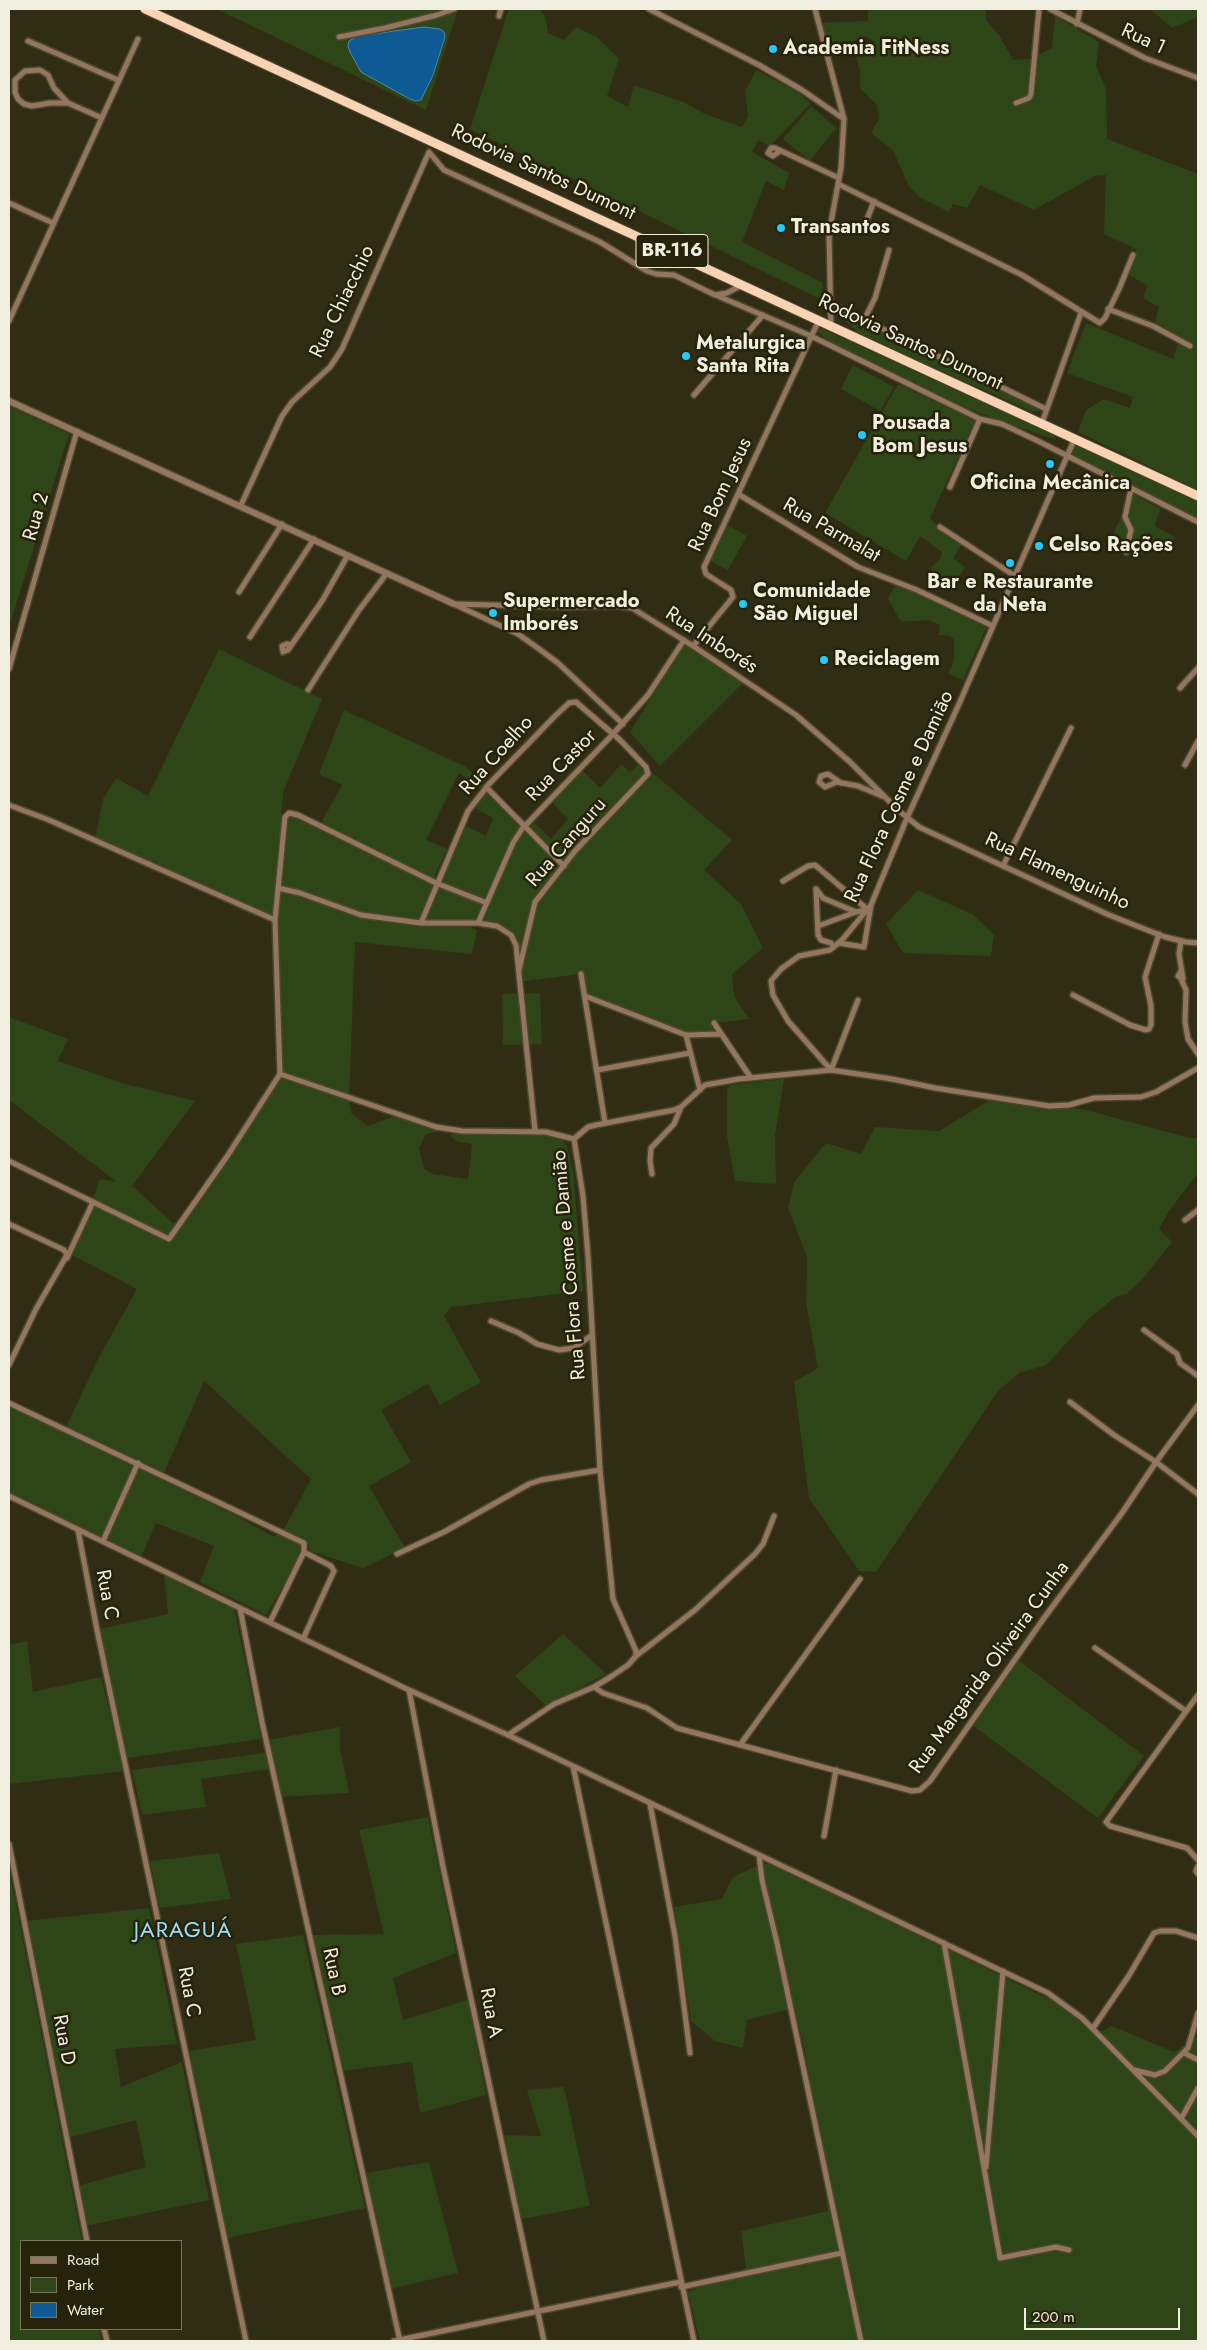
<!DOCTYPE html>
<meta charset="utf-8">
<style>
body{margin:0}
#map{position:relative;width:1207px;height:2350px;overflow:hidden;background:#312d14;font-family:Jost,sans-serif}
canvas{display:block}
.frame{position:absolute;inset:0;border:10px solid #f0eedf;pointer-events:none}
.legend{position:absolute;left:20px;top:2240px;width:162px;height:90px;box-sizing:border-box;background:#27230a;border:1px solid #77745f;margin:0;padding:6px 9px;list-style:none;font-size:15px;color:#f0eedf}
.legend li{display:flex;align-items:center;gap:10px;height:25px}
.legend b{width:25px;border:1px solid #77745f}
.scale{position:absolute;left:1024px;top:2308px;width:156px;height:22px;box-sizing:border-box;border:2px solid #f0eedf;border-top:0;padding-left:6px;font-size:15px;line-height:18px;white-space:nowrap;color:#f0eedf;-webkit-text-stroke:4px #27230a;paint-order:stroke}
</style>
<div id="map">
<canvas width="1207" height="2350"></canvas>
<div class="frame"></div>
<ul class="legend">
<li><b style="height:6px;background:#94755d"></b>Road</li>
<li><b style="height:14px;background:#2e4517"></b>Park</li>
<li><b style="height:14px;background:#0e5a95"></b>Water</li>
</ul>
<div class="scale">200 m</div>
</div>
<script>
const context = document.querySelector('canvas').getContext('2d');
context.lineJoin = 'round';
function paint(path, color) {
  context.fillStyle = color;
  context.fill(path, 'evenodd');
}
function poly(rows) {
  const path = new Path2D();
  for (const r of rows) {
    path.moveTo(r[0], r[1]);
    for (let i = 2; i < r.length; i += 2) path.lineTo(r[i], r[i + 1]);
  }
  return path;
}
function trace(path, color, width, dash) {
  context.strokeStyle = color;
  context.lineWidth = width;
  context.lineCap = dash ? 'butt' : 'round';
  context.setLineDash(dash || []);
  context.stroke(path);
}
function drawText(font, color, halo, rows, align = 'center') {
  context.font = font + ' Jost,sans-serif';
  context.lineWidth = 5;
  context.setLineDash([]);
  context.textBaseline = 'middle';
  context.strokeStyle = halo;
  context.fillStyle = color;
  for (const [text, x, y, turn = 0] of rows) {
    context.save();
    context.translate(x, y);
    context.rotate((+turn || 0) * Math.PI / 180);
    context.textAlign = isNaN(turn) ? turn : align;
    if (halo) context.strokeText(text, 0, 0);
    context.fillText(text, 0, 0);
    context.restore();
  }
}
paint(poly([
 [217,9,458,9,426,110],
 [509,9,540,9,545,16,548,33,564,40,576,27,597,37,619,59,607,96,628,107,634,85,683,102,705,114,742,127,748,116,745,91,756,70,793,89,811,103,770,146,758,140,752,152,789,173,784,190,766,181,742,242,823,283,822,300,470,129],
 [868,9,986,9,986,20,999,35,1013,60,1029,59,1052,48,1055,16,1099,42,1096,66,1106,89,1107,139,1198,174,1198,490,1078,432,1086,410,1104,399,1130,408,1133,397,1067,373,1086,323,1173,359,1180,337,1155,322,1159,307,1143,298,1148,286,1129,275,1136,249,1104,234,1106,175,1095,176,1034,210,980,185,967,208,953,204,949,212,919,197,908,185,893,150,871,133,879,119,877,105,860,88,860,73,856,55,875,46,875,42,865,36,829,50,822,23,868,21],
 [1150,9,1198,9,1198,17,1172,28],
 [811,106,836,128,810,161,783,139],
 [841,311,861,319,917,347,937,360,1030,403,1040,411,1033,412,859,334,840,316],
 [818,327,1054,435,1056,440,971,410,858,358,828,341,816,330],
 [853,365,894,387,880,411,841,389],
 [898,384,975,421,930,518,939,528,963,543,953,558,965,567,957,580,932,577,931,567,940,559,942,552,920,536,906,561,825,513],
 [9,406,69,434,9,627],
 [1073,444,1198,502,1198,518,1080,460,1070,451],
 [1133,494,1161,509,1154,526,1175,537,1169,549,1156,540,1136,560,1112,536],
 [727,525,747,536,728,570,708,560],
 [896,585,987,626,963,680,948,673,954,661,954,640,950,636,939,635,940,625,928,620,903,622,899,619,888,598],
 [685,643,743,683,660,766,630,732],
 [219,649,322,699,283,792,276,908,279,893,282,890,278,888,285,817,289,813,436,883,421,923,375,918,290,891,356,916,423,926,467,926,477,930,472,954,355,942,349,1099,351,1113,368,1126,395,1116,441,1131,426,1134,419,1148,424,1169,433,1174,468,1179,472,1144,456,1141,450,1136,453,1133,552,1135,562,1140,567,1146,573,1171,583,1291,451,1307,444,1316,481,1382,440,1405,428,1384,381,1410,411,1462,369,1486,405,1548,363,1568,310,1551,308,1544,266,1615,200,1582,214,1546,156,1523,141,1557,9,1493,9,1405,237,1516,274,1537,284,1529,311,1479,204,1381,164,1473,66,1427,99,1357,137,1289,72,1255,100,1179,117,1182,9,1100,9,1017,68,1039,58,1061,125,1084,195,1101,132,1186,173,1223,185,1219,280,1077,275,920,157,863,95,841,103,799,116,778,148,796],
 [344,710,466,767,483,783,480,788,459,773,426,840,447,849,433,879,321,823,342,785,319,774],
 [621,764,630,772,638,765,654,774,732,840,704,870,741,904,763,948,732,974,734,996,749,1019,715,1023,721,1034,684,1034,585,996,581,974,519,982,516,945,511,935,497,926,472,921,423,919,466,826,486,836,493,818,472,806,486,787,524,826,531,819,551,839,568,819,552,802,583,771,600,788],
 [918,890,972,914,994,935,991,956,903,953,886,924],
 [540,993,542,1044,503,1045,502,994],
 [784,1079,775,1136,776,1184,735,1181,727,1136,727,1090,730,1085],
 [993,1098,1086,1110,1190,1138,1198,1138,1198,1173,1169,1211,1159,1229,1172,1242,1141,1281,1126,1294,1115,1297,1091,1317,1046,1365,1019,1373,998,1391,876,1572,859,1571,809,1498,794,1382,818,1368,806,1303,807,1257,788,1208,794,1182,826,1143,861,1154,875,1127,939,1131],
 [164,1575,234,1608,261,1739,127,1758,100,1629,168,1614],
 [563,1634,606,1674,546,1706,515,1676],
 [27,1641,33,1692,101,1677,124,1771,9,1784,9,1645],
 [1017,1659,1144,1756,1098,1818,972,1725],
 [340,1727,340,1749,349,1793,280,1797,268,1740],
 [265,1753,270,1769,201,1779,206,1807,142,1815,132,1770],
 [428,1817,456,1953,393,1978,403,2020,468,2000,486,2095,420,2113,412,2062,342,2071,312,1935,384,1934,359,1830],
 [219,1853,231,1899,160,1908,150,1861],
 [763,1863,775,1866,805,1880,1061,2005,1095,2035,1112,2026,1174,2052,1198,2036,1198,2341,700,2341,688,2292,746,2268,741,2231,828,2211,805,2051,794,2008,747,2020,743,2048,715,2041,691,2021,674,1907,722,1899,733,1877],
 [9,1870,82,2241,21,2241,21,2329,99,2329,101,2341,9,2341],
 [149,1908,177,2044,115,2049,121,2087,182,2062,209,2200,85,2226,77,2186,146,2167,136,2120,67,2138,26,1921],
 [303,1935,365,2208,227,2238,189,2051,256,2040,236,1944],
 [564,2087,590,2206,517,2220,501,2135,541,2136,527,2090],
 [429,2162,458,2273,390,2289,365,2173]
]), '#2e4517');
const water = poly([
 [424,27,440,29,444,32,445,37,433,75,421,100,415,101,408,98,361,72,350,52,348,46,349,41,358,36,424,27]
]);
paint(water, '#0e5a95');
trace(water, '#5286ab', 1);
const minor = poly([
 [649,9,759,65,802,90,844,119],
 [815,9,844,119,841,168,829,233,831,326],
 [1050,9,1145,58,1198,78],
 [499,16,501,9],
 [1077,24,1080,9],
 [339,37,385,28,437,15,454,9],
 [28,41,118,80],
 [68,103,50,103,32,106,24,104,18,99,15,92,15,80,25,71,40,70,48,75,54,88,68,103,102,118],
 [1016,103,1029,98,1031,94,1039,9],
 [780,151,773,156,768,153,771,148,775,148,839,178],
 [838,184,1022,275,1100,323,1105,318,1119,289,1133,255],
 [9,203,53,223],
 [863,230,874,201],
 [718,296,811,336,980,419,1002,424,1038,441,1198,522],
 [830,303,1046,409],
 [1108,309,1153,326,1190,346],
 [864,320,875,298,889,250],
 [9,321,138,39],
 [694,395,763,315],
 [1042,423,1081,313],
 [950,487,980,419],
 [738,494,858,567,917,590,993,626],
 [241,505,282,416,292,402,330,367,342,349,429,152,444,170,600,242,647,271,656,274,674,275,715,295,727,293,742,285],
 [940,527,1015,576],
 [1126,552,1131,530,1125,517,1131,489],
 [239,592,282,524],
 [454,604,568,607,616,606,632,608,693,646,796,715,850,762,898,810,919,827,1109,915,1165,937,1186,942,1198,943],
 [456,605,518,634,535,646,558,663,623,724],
 [250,637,314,539],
 [291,645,287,644,282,646,283,652,288,650,322,601,348,555],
 [693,646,733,597,731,590,706,574,704,567,819,320],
 [9,669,77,431],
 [1180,688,1198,668],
 [308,690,359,610,387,573],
 [1185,765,1198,741],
 [841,783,828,774,821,776,819,782,825,787,837,782,858,786,882,796],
 [486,787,564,866],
 [9,805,49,820,275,920],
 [1003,866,1071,728],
 [783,881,808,866,815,865,867,909],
 [278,888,300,893,361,915,421,923,478,923,497,926,511,935,516,945,535,1131],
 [816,889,818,935,821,940,831,943],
 [817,890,823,898,856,912,866,910],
 [421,923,468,811,489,784,555,716,569,703,576,702,620,740,646,767,648,774,575,851,535,902,519,970],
 [478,923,513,843,522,829,613,734,648,695,684,640],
 [818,926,856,912],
 [1181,941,1179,954,1183,979,1178,976,1181,971],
 [839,943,864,947,871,905],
 [581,974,605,1123],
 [1181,979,1186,990,1185,1022,1188,1039,1198,1054],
 [1073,995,1130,1025,1146,1030,1149,1029,1151,1025,1151,1006,1145,977,1159,934],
 [585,996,686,1035,721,1034],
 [858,1000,831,1070,892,1079,935,1088,1049,1106,1069,1105,1094,1098,1141,1097,1156,1092,1198,1068],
 [714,1023,751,1078],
 [686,1035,700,1090],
 [597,1070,690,1053],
 [280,1074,436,1127,462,1131,546,1132,574,1139],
 [9,1161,169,1239,228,1155,280,1074,275,920,285,817,289,813,298,815,436,883,487,903],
 [652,1174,650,1161,651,1148,674,1124,681,1107],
 [1185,1220,1198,1210],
 [9,1224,64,1250,67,1255,36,1309,9,1365],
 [67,1258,93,1202],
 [491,1321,519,1333,537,1344,559,1350,574,1348,592,1335],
 [1144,1330,1177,1354,1180,1363,1198,1376],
 [1070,1402,1114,1435,1156,1462,1198,1494],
 [9,1403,304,1543,304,1552,270,1622],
 [9,1496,409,1690,508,1735,1048,1993,1082,2018,1198,2136],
 [78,1530,96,1625,246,2341],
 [103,1541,138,1463],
 [397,1554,444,1532,529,1484,541,1480,600,1470],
 [240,1608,262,1722,400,2341],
 [303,1639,334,1571,331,1566,304,1552],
 [1095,1648,1186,1711],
 [636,1656,695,1610,755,1554,763,1544,774,1516],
 [594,1687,603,1693,647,1708,677,1728,912,1791,920,1790,930,1781,1044,1618,1122,1513,1156,1462,1198,1405],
 [409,1690,443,1867,544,2341],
 [1198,1695,1106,1822,1110,1826,1187,1848,1198,1860],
 [508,1735,554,1704,594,1687,612,1676,628,1665,636,1656,636,1651,613,1599,600,1470,588,1256,583,1196,574,1139,588,1127,596,1125,674,1110,681,1107,705,1085,739,1079,831,1070,788,1021,773,995,771,981,781,969,799,956,830,950,842,940,871,905,907,818,959,704,1075,438],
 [740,1745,860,1579],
 [573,1766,694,2341],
 [650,1804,675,1936,690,2053],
 [824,1836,836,1770],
 [9,1844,87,2241],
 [759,1855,762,1880,777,1943,861,2341],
 [1198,1866,1196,1871,1198,1874],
 [944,1943,1000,2258,1056,2247,1069,2250],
 [1093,2028,1128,1977,1154,1933,1160,1931,1176,1931,1198,1938],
 [1184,2053,1198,2060],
 [1134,2070,1155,2075,1165,2071,1188,2048,1198,2013],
 [1181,2119,1198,2088],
 [986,2167,1003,1971],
 [681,2287,842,2253],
 [104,2329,107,2341],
 [394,2341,680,2282]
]);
const tertiary = poly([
 [9,401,454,604]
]);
const trunk = poly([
 [145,9,1198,496]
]);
trace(minor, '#4c4830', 8);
trace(tertiary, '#4c4830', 9);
trace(trunk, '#4c4830', 11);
trace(minor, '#94755d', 5);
trace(tertiary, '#94755d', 6);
trace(trunk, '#fad2b4', 9);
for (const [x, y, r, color] of [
 [773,49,5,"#24c9fe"],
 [781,228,5,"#24c9fe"],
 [686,356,5,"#24c9fe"],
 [862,435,5,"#24c9fe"],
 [1050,464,5,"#24c9fe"],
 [1039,546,5,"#24c9fe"],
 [1010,563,5,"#24c9fe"],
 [743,604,5,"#24c9fe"],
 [493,613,5,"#24c9fe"],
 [824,660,5,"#24c9fe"]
]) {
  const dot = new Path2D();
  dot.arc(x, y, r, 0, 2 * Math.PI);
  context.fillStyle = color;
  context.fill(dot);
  trace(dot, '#27230a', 2);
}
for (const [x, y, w] of [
 [672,251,72]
]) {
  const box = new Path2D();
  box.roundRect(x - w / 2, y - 16.5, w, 33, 4);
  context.fillStyle = '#27230a';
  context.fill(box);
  trace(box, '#f0eedf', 1);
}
drawText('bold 19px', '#f0eedf', null, [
 ["BR-116",672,251]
]);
drawText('20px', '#f0eedf', '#27230a', [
 ["Rua 1",1143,40,25],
 ["Rodovia Santos Dumont",543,173,25],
 ["Rua Chiacchio",343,302,-64],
 ["Rodovia Santos Dumont",910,343,25],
 ["Rua Bom Jesus",721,495,-65],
 ["Rua 2",37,517,-74],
 ["Rua Parmalat",831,531,30],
 ["Rua Imborés",711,641,33],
 ["Rua Coelho",497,756,-48],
 ["Rua Castor",562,766,-46],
 ["Rua Flora Cosme e Damião",900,797,-65],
 ["Rua Canguru",567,843,-49],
 ["Rua Flamenguinho",1057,872,25],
 ["Rua Flora Cosme e Damião",570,1265,-95],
 ["Rua C",106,1595,79],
 ["Rua Margarida Oliveira Cunha",990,1668,-54],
 ["Rua B",333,1972,78],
 ["Rua C",188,1992,79],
 ["Rua A",490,2013,79],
 ["Rua D",63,2040,79]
]);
drawText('bold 20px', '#f0eedf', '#27230a', [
 ["Academia FitNess",783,49],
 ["Transantos",791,228],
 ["Metalurgica",696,344],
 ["Santa Rita",696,367],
 ["Pousada",872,424],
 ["Bom Jesus",872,447],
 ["Oficina Mecânica",1050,484,"center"],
 ["Celso Rações",1049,546],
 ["Bar e Restaurante",1010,583,"center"],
 ["da Neta",1010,606,"center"],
 ["Comunidade",753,592],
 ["São Miguel",753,615],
 ["Supermercado",503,602],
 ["Imborés",503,625],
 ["Reciclagem",834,660]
], 'left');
context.letterSpacing = '1px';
drawText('22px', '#9bdffd', '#27230a', [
 ["JARAGUÁ",183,1932]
]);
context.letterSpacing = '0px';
</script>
